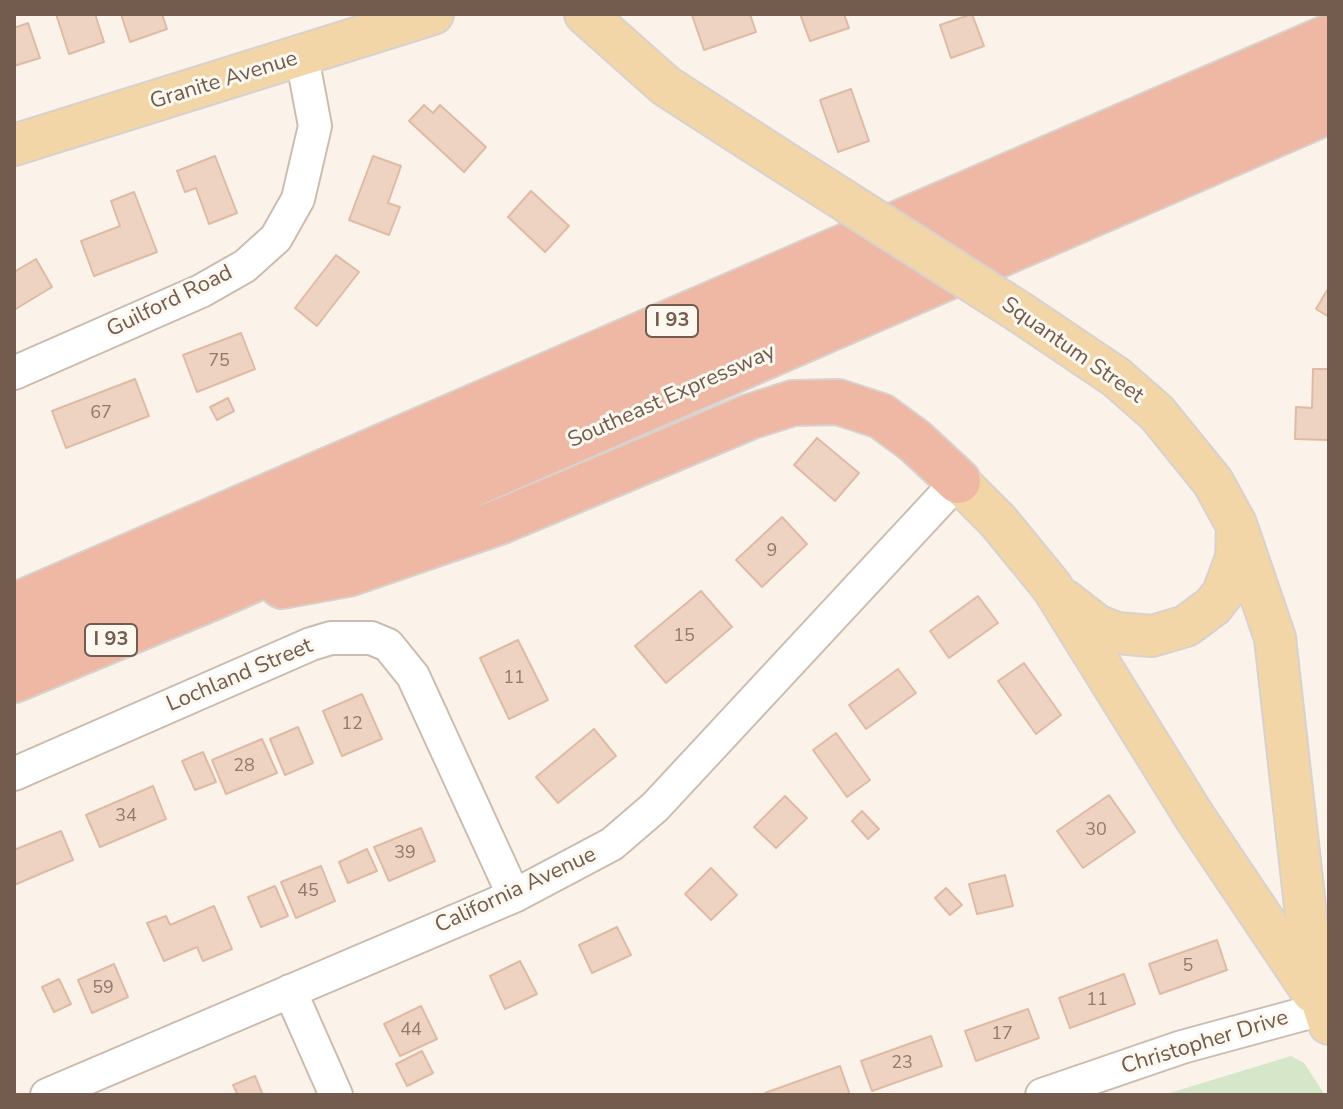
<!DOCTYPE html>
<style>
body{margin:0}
#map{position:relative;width:1343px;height:1109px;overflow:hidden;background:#fbf3e9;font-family:"Nunito Sans",sans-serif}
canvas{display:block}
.frame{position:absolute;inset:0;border:16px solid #735b4e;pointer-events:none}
</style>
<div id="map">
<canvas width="1343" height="1109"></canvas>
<div class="frame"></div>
</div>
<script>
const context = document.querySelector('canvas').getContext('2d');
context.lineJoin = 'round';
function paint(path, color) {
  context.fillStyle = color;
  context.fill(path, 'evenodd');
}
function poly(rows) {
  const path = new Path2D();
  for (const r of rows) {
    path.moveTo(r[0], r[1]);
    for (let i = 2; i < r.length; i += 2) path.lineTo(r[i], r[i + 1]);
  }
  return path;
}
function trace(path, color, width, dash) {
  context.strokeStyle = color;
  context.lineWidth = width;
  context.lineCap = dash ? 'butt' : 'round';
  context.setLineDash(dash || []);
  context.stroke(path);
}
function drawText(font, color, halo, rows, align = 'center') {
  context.font = font + ' "Nunito Sans",sans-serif';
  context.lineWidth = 6;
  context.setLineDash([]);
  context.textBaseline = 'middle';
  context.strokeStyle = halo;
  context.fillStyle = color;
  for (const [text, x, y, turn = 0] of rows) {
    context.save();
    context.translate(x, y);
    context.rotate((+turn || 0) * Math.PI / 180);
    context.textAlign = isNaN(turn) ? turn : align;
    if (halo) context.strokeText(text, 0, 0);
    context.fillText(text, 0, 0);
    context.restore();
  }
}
paint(poly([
 [1291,1056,1304,1063,1325,1095,1163,1095]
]), '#d5e7c8');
const building = poly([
 [56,14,95,14,104,42,69,54,56,14],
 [121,14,162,14,167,29,130,42,121,14],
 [750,14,756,32,704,50,692,15,750,14],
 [800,14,844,14,849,28,810,41,800,14],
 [972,14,984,46,951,58,940,25,972,14],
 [28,23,40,58,14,66,14,28,28,23],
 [851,89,869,141,838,152,820,100,851,89],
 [424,105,433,113,440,105,486,147,464,172,409,121,424,105],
 [215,156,237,213,209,224,196,188,185,192,177,171,215,156],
 [373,156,401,166,388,203,400,207,389,235,349,220,373,156],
 [531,191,569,226,545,252,508,217,531,191],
 [134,192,157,252,94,276,81,241,120,226,111,201,134,192],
 [336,255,359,272,317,326,295,308,336,255],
 [36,259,52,287,14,310,14,272,36,259],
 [1329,287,1329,317,1316,309,1329,287],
 [241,333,255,369,197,392,183,355,241,333],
 [1313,369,1329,369,1328,440,1295,439,1296,407,1312,408,1313,369],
 [135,379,149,416,66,448,52,411,135,379],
 [228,398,234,411,217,420,210,407,228,398],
 [817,438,859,473,835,501,794,465,817,438],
 [782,517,807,544,762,587,736,560,782,517],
 [701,591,732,627,666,683,635,646,701,591],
 [978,596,998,623,949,658,930,631,978,596],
 [518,640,548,700,509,719,480,658,518,640],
 [1024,663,1061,715,1036,734,998,681,1024,663],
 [898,669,916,693,866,729,849,705,898,669],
 [362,694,382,739,342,756,323,711,362,694],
 [298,727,313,763,285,775,270,739,298,727],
 [594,729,616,756,558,803,536,777,594,729],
 [836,733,870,780,847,797,813,750,836,733],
 [262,739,277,773,226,794,212,760,262,739],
 [203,752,216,782,195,790,182,761,203,752],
 [153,786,166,819,100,847,86,815,153,786],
 [1109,795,1135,832,1083,868,1057,831,1109,795],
 [785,796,807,818,776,848,754,827,785,796],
 [862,811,879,829,868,839,852,821,862,811],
 [421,828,435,861,389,881,374,847,421,828],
 [61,831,73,860,14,885,14,850,61,831],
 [367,849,377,871,348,883,339,862,367,849],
 [321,866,335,901,296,918,281,882,321,866],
 [711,868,737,895,711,920,685,894,711,868],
 [1005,875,1013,906,977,914,969,884,1005,875],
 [275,886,288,916,261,927,248,897,275,886],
 [946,888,962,905,950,915,935,898,946,888],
 [214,906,232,949,203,961,197,947,164,961,147,923,166,916,170,925,214,906],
 [617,927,631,955,592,973,579,945,617,927],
 [1217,940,1227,970,1160,994,1149,964,1217,940],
 [520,961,537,994,505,1009,490,976,520,961],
 [114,964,128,997,92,1013,78,980,114,964],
 [1124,974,1135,1004,1070,1028,1059,998,1124,974],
 [59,979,71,1004,54,1012,42,987,59,979],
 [421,1006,437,1039,400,1056,384,1024,421,1006],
 [1028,1009,1039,1038,976,1061,965,1031,1028,1009],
 [931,1036,942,1066,872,1091,861,1061,931,1036],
 [422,1051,433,1073,407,1086,396,1064,422,1051],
 [840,1066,850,1095,766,1095,765,1093,840,1066],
 [255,1076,263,1095,232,1095,237,1093,233,1085,255,1076]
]);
paint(building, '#eed3c3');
trace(building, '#dfbaa4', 2);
const minor = poly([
 [14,373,201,291,245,266,276,238,298,199,315,126,302,57],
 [14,774,311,644,331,638,371,638,388,645,413,676,514,896],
 [290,991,336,1095],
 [47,1095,514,896,612,844,655,807,958,481],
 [1042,1095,1182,1047,1329,1007]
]);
const major = poly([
 [585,14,666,86,776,157],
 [14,145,433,14],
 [1021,313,1116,377,1157,413,1213,482,1236,524,1275,638,1308,933,1317,987,1329,1024],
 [958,481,998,521,1052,587,1194,816,1312,992],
 [1066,601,1098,626,1117,633,1152,636,1186,626,1213,606,1223,593,1236,558,1237,530]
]);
const highway = poly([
 [282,586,348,574,499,522,749,417,793,403,838,402,881,416,915,441,958,481],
 [14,606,1329,37],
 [14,642,1329,74],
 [14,680,209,599,1329,111]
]);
trace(minor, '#ccbcaf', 36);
trace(major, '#d8d1cd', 44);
trace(highway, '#d8d1cd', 48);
trace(minor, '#fff', 32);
trace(major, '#f3d6a7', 40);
trace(highway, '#efb8a5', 44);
const majorBridge = poly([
 [776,157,1021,313]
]);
trace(majorBridge, '#d8d1cd', 44, []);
trace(majorBridge, '#f3d6a7', 40);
drawText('18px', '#92796b', null, [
 ["75",219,362],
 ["67",101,414],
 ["9",772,552],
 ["15",684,637],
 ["11",514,679],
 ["12",352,725],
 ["28",244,767],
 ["34",126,817],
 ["30",1096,831],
 ["39",405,854],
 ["45",308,892],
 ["5",1188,967],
 ["59",103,989],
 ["11",1097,1001],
 ["44",411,1031],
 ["17",1002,1035],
 ["23",902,1064]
]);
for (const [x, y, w] of [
 [672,321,52],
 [111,640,52]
]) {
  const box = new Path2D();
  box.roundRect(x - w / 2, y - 16, w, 32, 6);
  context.fillStyle = '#fdf8ef';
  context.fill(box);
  trace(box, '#735b4e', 2);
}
drawText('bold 20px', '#735b4e', null, [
 ["I 93",672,321],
 ["I 93",111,640]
]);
drawText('22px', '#735b4e', '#fdf8ef', [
 ["Granite Avenue",224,81,-17],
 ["Guilford Road",170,302,-26],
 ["Squantum Street",1072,351,35],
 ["Southeast Expressway",672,397,-24],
 ["Lochland Street",240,676,-23],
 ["California Avenue",516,891,-25],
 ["Christopher Drive",1205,1043,-17]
]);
</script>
